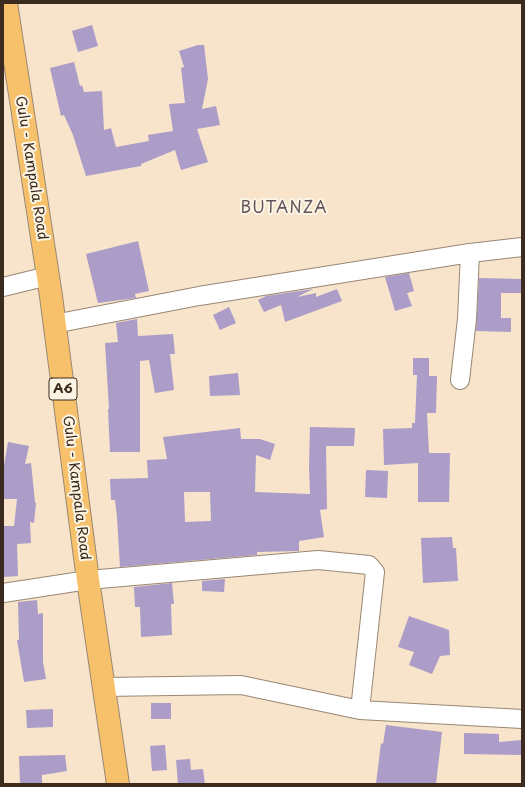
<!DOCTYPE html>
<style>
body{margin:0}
#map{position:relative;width:525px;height:787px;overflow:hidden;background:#f7e4cb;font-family:"Playpen Sans",sans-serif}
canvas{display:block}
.frame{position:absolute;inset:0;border:4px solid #3b2a1e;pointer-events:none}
</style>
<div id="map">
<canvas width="525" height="787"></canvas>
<div class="frame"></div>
</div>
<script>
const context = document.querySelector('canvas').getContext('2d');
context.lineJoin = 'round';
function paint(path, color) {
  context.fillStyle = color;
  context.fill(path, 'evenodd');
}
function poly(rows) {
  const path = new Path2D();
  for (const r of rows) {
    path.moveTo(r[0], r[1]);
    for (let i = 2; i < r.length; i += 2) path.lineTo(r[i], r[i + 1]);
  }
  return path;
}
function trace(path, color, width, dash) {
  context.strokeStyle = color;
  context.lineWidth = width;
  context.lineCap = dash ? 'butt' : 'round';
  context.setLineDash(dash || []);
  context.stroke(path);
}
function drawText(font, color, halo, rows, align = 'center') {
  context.font = font + ' "Playpen Sans",sans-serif';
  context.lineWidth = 4;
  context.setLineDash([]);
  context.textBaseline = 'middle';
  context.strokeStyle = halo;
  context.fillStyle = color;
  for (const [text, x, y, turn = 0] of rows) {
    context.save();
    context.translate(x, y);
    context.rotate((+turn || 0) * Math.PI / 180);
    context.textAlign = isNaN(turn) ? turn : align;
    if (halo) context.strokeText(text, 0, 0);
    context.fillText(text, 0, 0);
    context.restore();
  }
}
paint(poly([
 [92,25,98,46,78,52,72,31],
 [198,45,204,45,208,79,202,109,216,106,220,125,197,129,208,162,181,170,175,150,141,164,141,166,86,176,73,135,64,115,61,116,50,68,74,62,80,86,82,85,84,92,102,91,104,130,111,128,116,147,149,141,148,135,173,131,169,104,185,103,181,68,184,67,179,51],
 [138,241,149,291,135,294,136,298,98,303,86,254],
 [409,273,414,291,407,293,412,306,395,311,385,277],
 [479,278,522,279,522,293,501,293,501,318,511,318,511,332,476,331],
 [313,289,297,297,316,293,316,297,337,289,342,301,285,322,281,305,264,312,258,300,266,296],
 [229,307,236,323,220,330,213,315],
 [137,319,138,336,173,334,175,354,170,354,174,390,155,393,149,360,140,361,140,452,110,452,108,409,109,409,105,343,118,342,116,323],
 [413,358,429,358,429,376,437,376,436,413,427,413,429,453,450,453,449,502,418,502,418,463,384,465,383,429,412,428,412,423,415,423,417,375,413,375],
 [238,373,240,395,210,396,209,376],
 [310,427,355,428,354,446,326,446,327,509,320,510,324,537,299,541,299,551,257,552,257,555,120,567,117,517,115,500,111,500,110,479,148,478,147,460,167,459,163,437,240,428,241,439,260,439,275,444,270,460,256,455,255,492,310,494,309,466],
 [184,492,210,492,211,521,185,522],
 [8,442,29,446,25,464,31,463,35,502,36,503,34,523,30,522,31,543,17,544,18,576,3,577,3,526,14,526,17,499,3,499,3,471],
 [366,470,388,471,387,498,365,497],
 [452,537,453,548,456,548,458,581,423,583,421,538],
 [225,579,224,592,202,591,202,581],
 [172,583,174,604,171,604,172,635,141,637,140,607,135,607,134,587],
 [37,600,38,614,43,613,43,662,46,679,24,682,17,640,19,640,18,602],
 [409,616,449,630,450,655,440,656,432,674,409,665,414,652,398,647],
 [151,703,171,703,171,719,151,719],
 [53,709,53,727,27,728,26,710],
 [386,725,442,732,436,784,376,784,381,743,383,744],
 [464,733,499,734,499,742,522,740,522,755,464,754],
 [165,745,167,770,152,771,150,746],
 [65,755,67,771,42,775,42,784,20,784,19,756],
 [190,759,191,770,203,769,205,784,178,784,176,760]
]), '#ab9cc8');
const minor = poly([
 [3,287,48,276],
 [54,324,199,296,470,253,522,247],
 [460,380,467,319,470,253],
 [3,593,88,580,318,560,369,565,375,572,360,710],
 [103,687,241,685,360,710,522,719]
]);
const major = poly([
 [6,3,51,296,88,580,118,784]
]);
trace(minor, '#998774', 20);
trace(major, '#998774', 24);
trace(minor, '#fff', 18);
trace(major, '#f7c06b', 22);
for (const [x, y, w] of [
 [63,389,28]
]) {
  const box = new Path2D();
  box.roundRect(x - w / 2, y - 11, w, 22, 3);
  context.fillStyle = '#fcf5e5';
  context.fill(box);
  trace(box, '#3b2a1e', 1);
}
drawText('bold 13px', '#3b2a1e', null, [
 ["A6",63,389]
]);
drawText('14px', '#3b2a1e', '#fcf5e5', [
 ["Gulu - Kampala Road",31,168,81],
 ["Gulu - Kampala Road",76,488,83]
]);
context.letterSpacing = '1px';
drawText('16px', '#62525a', '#fcf5e5', [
 ["BUTANZA",284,209]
]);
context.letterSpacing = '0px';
</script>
